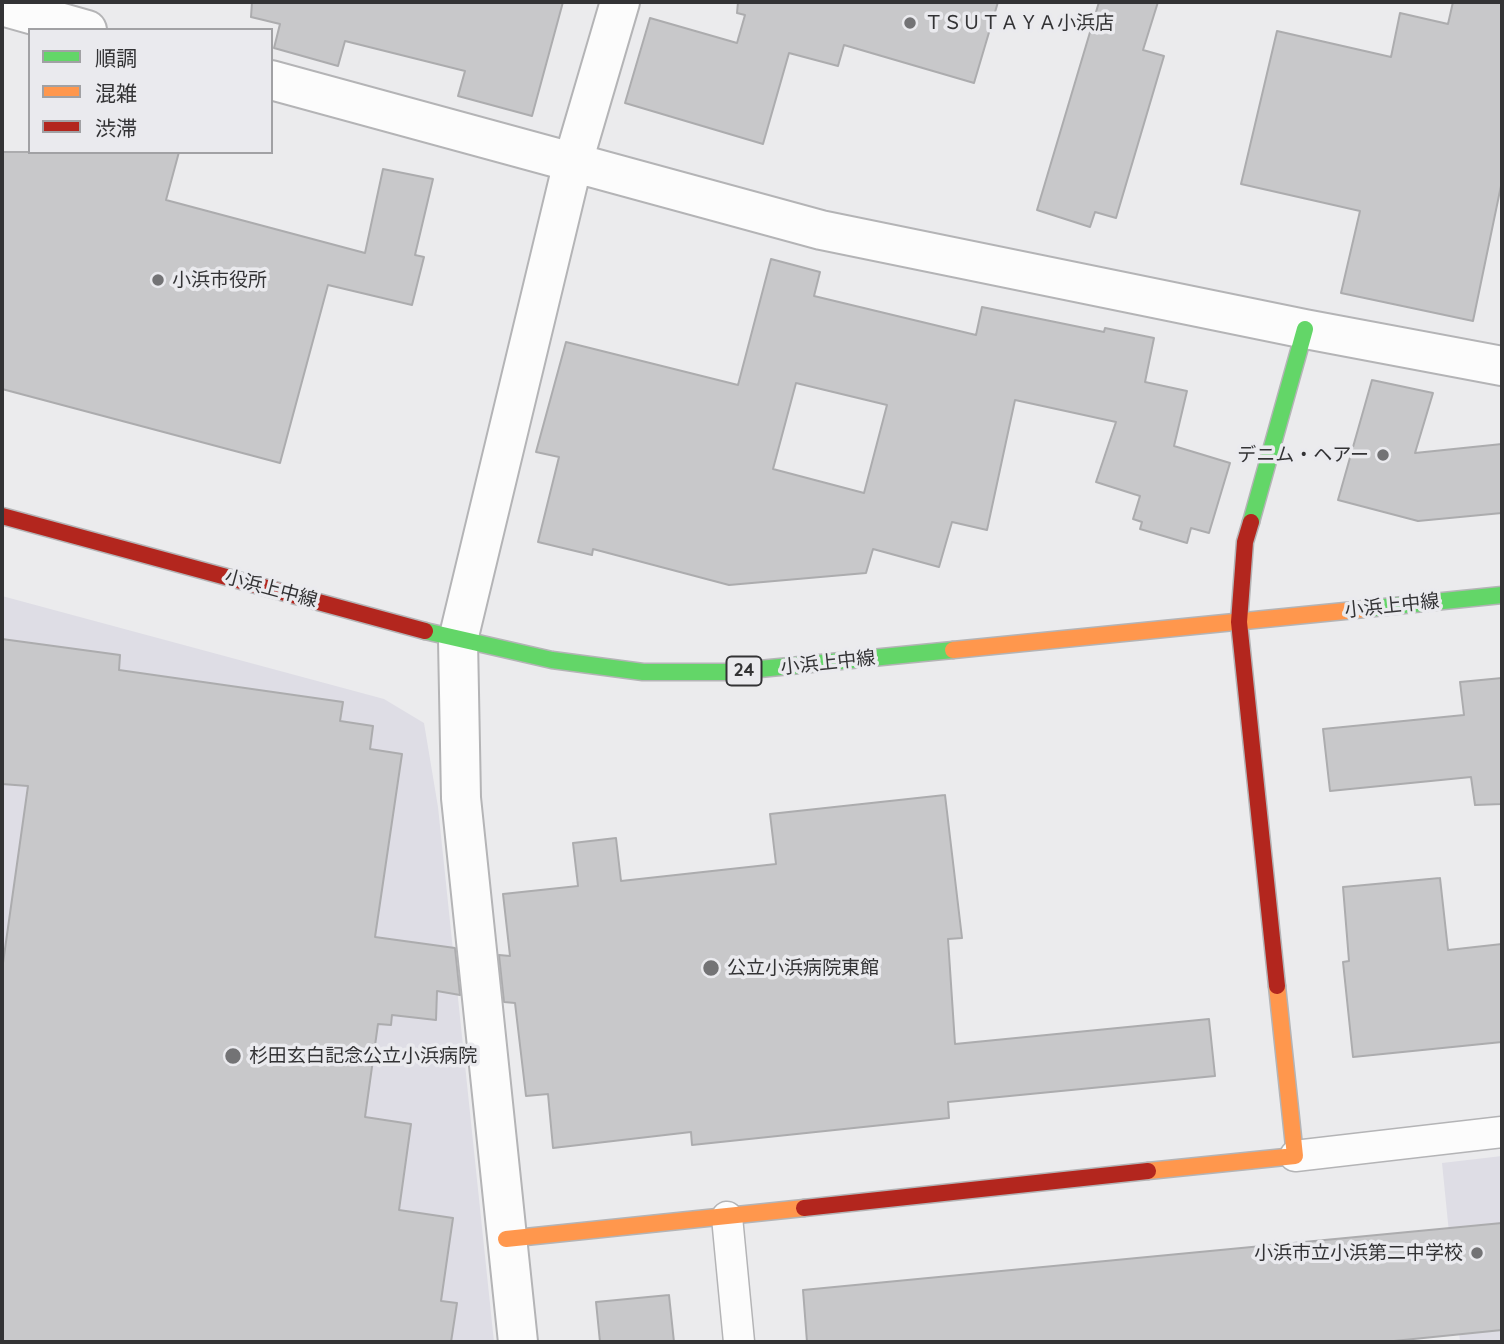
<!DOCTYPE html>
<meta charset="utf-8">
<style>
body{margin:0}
#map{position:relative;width:1504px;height:1344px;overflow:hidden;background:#ebebed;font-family:Quicksand,"Noto Sans JP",sans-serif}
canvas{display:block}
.frame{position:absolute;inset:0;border:4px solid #333335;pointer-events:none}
.legend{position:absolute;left:28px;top:28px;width:245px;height:126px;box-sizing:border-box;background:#eaeaee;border:2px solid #a1a1a4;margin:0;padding:9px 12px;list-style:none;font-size:21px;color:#333335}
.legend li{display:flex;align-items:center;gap:14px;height:35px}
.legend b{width:35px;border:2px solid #a1a1a4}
</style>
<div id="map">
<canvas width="1504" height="1344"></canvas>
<div class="frame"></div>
<ul class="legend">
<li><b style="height:9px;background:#63d668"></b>順調</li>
<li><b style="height:9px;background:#ff974d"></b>混雑</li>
<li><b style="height:9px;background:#b3261e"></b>渋滞</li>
</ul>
</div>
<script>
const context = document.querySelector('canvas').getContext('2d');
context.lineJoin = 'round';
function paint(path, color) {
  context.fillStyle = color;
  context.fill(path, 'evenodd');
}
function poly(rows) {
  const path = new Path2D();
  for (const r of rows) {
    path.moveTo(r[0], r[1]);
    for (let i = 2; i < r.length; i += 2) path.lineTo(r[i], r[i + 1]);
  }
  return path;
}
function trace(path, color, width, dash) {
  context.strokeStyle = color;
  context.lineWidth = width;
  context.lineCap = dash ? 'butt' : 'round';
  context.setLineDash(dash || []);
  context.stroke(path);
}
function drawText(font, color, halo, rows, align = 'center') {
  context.font = font + ' Quicksand,"Noto Sans JP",sans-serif';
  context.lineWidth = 7;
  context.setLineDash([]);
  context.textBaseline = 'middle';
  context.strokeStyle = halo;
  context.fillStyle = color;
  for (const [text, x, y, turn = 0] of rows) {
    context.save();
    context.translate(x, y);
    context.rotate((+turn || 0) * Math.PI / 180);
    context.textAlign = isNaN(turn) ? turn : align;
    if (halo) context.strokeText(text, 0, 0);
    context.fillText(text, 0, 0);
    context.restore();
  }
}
paint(poly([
 [2,596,384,699,424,723,438,807,494,1342,2,1342],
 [1502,1156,1502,1342,1460,1342,1442,1163]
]), '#dedde5');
const building = poly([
 [252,2,563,2,532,116,458,96,465,71,345,41,338,66,274,48,280,24,251,17,252,2],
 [738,2,998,2,974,83,844,45,838,66,789,53,763,144,625,103,650,18,737,43,745,15,737,13,738,2],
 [1099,2,1158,2,1143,50,1164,56,1116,218,1095,212,1090,227,1037,210,1099,2],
 [1453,2,1502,2,1502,181,1473,321,1341,293,1360,211,1241,184,1277,31,1391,57,1400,13,1448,24,1453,2],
 [2,152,179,152,166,200,365,253,383,169,433,179,415,255,424,257,412,305,328,285,280,463,2,389,2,152],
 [771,259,820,272,814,296,976,335,982,307,1104,332,1105,328,1154,338,1145,382,1187,391,1174,446,1230,463,1209,533,1191,528,1187,543,1140,529,1142,522,1133,519,1140,496,1096,482,1116,422,1015,400,987,530,952,522,939,567,873,549,866,573,729,585,593,549,592,555,538,542,559,457,536,452,566,342,738,385,771,259],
 [796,383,887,405,864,493,773,469,796,383],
 [1372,380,1433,393,1415,453,1502,444,1502,513,1418,521,1338,500,1372,380],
 [2,639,120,655,119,670,343,702,340,721,373,726,370,749,402,754,375,937,455,948,460,995,437,991,436,1020,392,1015,391,1025,378,1024,365,1117,411,1124,399,1210,453,1218,441,1301,457,1303,451,1342,2,1342,2,970,28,786,2,784,2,639],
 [1502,678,1502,804,1475,805,1471,777,1330,791,1323,729,1464,715,1460,682,1502,678],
 [945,795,962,938,948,939,955,1044,1209,1019,1215,1076,948,1102,949,1118,692,1145,691,1132,553,1148,548,1094,526,1096,515,1003,504,1002,499,955,510,956,503,894,578,886,573,843,616,838,621,881,776,864,770,814,945,795],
 [1440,878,1448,950,1502,944,1502,1042,1353,1057,1343,962,1349,961,1343,887,1440,878],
 [1502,1223,1502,1330,1384,1342,807,1342,803,1290,1502,1223],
 [669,1295,674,1342,600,1342,596,1302,669,1295]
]);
paint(building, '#c8c8ca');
trace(building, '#acacae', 2);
const lane = poly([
 [1295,1156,1502,1132],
 [727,1217,739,1342]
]);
const street = poly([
 [2,6,87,30],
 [271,80,821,230,1305,329,1502,366],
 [518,1342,461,798,458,640,573,162,620,2]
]);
const fast = poly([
 [1251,522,1305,329],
 [1365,609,1502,595],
 [425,631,552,660,643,672,729,672,953,650]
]);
const slow = poly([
 [953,650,1365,609],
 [1148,1171,1295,1156,1277,986],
 [506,1239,804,1208]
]);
const jam = poly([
 [2,516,425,631],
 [1251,522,1245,542,1239,622,1277,986],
 [804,1208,1148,1171]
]);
trace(lane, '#b4b4b6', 33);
trace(street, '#b4b4b6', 42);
trace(fast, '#b4b4b6', 19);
trace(slow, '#b4b4b6', 19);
trace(jam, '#b4b4b6', 19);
trace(lane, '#fcfcfc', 30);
trace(street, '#fcfcfc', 38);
trace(fast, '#63d668', 16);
trace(slow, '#ff974d', 16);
trace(jam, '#b3261e', 16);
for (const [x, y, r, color] of [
 [910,23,7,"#737375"],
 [158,280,7,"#737375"],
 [1383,455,7,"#737375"],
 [711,968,9,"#737375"],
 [233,1056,9,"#737375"],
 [1477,1253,7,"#737375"]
]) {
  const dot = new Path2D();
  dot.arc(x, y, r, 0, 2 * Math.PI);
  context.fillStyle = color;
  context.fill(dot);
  trace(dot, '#eaeaee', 2.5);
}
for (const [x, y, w] of [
 [744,671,35]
]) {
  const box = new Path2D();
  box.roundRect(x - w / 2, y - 14.5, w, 29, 5);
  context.fillStyle = '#eaeaee';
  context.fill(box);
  trace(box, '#333335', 2);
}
drawText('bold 18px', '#333335', null, [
 ["24",744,671]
]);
drawText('19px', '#333335', '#eaeaee', [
 ["ＴＳＵＴＡＹＡ小浜店",924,23],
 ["小浜市役所",172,280],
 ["デニム・ヘアー",1369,455,"right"],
 ["公立小浜病院東館",727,968],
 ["杉田玄白記念公立小浜病院",249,1056],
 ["小浜市立小浜第二中学校",1463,1253,"right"]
], 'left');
drawText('19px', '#333335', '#eaeaee', [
 ["小浜上中線",271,589,15],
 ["小浜上中線",1392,606,-6],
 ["小浜上中線",828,663,-6]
]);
</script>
